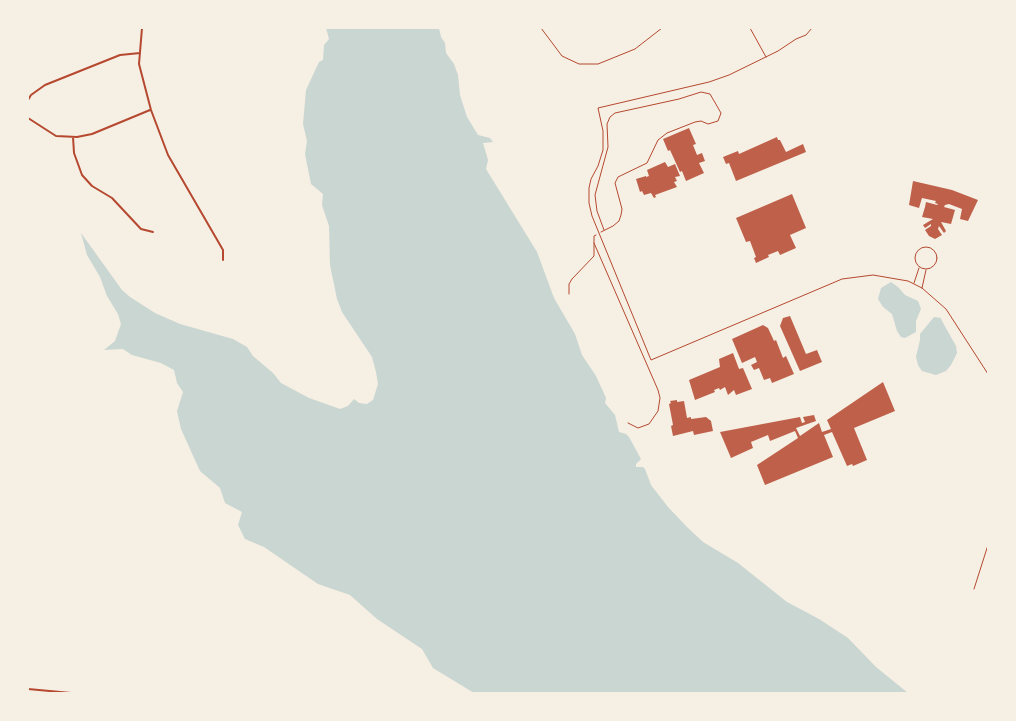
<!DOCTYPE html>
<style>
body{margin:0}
#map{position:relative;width:1016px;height:721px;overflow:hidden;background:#f6efe4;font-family:Signika,sans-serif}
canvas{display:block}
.frame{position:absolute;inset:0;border:29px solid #f6efe4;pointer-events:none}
</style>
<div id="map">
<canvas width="1016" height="721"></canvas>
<div class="frame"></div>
</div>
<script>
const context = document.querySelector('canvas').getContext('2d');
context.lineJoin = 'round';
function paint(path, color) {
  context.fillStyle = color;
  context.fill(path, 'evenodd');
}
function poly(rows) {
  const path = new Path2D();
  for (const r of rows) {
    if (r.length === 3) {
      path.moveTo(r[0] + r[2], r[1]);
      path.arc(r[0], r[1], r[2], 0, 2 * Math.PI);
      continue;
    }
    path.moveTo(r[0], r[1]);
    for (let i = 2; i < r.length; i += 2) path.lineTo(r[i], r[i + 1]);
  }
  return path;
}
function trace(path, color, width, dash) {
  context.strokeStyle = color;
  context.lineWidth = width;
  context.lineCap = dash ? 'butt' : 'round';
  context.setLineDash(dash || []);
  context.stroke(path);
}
paint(poly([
 [326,28,439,28,441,37,445,43,446,53,454,64,458,75,460,95,467,117,478,135,490,138,493,142,483,143,488,160,486,169,537,252,554,298,575,334,582,355,596,376,606,398,605,403,615,415,619,432,626,434,629,437,641,459,636,464,636,467,643,467,645,469,651,485,668,507,687,527,703,542,738,563,787,602,819,619,848,638,876,667,908,693,474,693,433,668,422,649,377,619,350,595,318,584,264,547,245,539,238,525,242,512,225,503,220,488,200,471,181,429,177,411,183,392,177,383,174,370,161,363,132,355,123,349,104,350,115,341,121,324,118,314,107,296,100,277,87,255,81,233,122,290,130,297,155,313,180,324,233,339,247,347,253,356,273,373,281,383,309,398,340,409,348,406,354,399,359,403,367,404,373,400,378,384,376,372,372,357,342,312,337,299,330,265,329,226,322,205,323,194,311,184,305,154,307,141,303,124,306,90,319,62,323,60,324,45,329,39],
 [891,282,898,287,905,295,918,301,921,309,916,321,916,332,905,338,901,337,897,331,892,314,883,307,878,299,881,288],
 [934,317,941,318,942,321,956,346,957,353,951,365,946,371,936,375,922,371,918,365,916,357,920,340,920,334]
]), '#c9d6d2');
paint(poly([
 [689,128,696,144,693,145,697,155,702,153,705,161,699,163,704,173,686,181,682,171,680,172,670,150,668,151,663,139],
 [777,137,778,140,780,140,786,152,803,144,806,152,736,181,729,163,726,164,723,157,738,151,739,154],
 [665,162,668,167,675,164,680,176,675,177,677,181,674,182,677,187,655,195,656,197,654,198,651,193,644,195,642,191,640,192,636,179,646,176,646,177,649,176,647,170],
 [913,181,952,190,978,200,968,221,960,219,962,209,949,204,945,205,944,207,955,210,951,224,941,222,946,231,944,233,939,226,938,229,942,235,935,239,929,236,925,230,931,226,931,224,925,228,923,225,933,219,922,217,925,207,926,202,937,205,938,204,935,203,936,201,922,198,919,208,909,205],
 [792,194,806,228,790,235,796,248,780,255,778,251,768,255,769,257,756,263,754,258,756,257,750,241,746,242,736,218],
 [790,316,806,354,817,350,822,362,800,371,780,326,783,318],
 [763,325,768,328,774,341,776,340,783,358,786,356,794,374,772,383,770,378,764,380,759,368,754,370,751,365,757,362,755,357,742,363,732,339],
 [733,353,739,369,743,368,752,389,736,395,734,390,728,395,725,387,720,390,719,388,714,390,715,392,695,400,689,380,720,367,719,359],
 [883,382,895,411,854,428,867,460,853,466,852,464,847,466,832,432,824,435,833,457,765,485,757,465,798,438,795,431,770,441,768,435,751,442,753,448,731,458,720,432,800,417,802,423,805,422,803,417,814,415,816,421,796,428,800,436,819,423,822,432,831,429,827,420],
 [677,400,677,402,684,401,687,418,691,417,691,419,706,417,711,421,713,431,694,435,693,431,673,436,671,426,673,425,669,404,671,403,670,401]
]), '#bf614a');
trace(poly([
 [601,232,613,226,619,221,621,215,622,209,615,183,618,177,647,163,658,140,667,133,695,122,701,121,708,124,718,121,721,113,710,94,701,92,679,99,615,113,610,117,607,124,608,147,595,195,597,211,604,230],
 [594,243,658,390,660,398,658,411,649,424,638,428,628,423],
 [569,294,569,284,572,279,594,256,594,236,596,235]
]), '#b5482f', 1);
trace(poly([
 [541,28,562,56,579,64,598,64,635,49,662,28],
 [750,28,766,57],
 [812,28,806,35,796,39,778,51,729,75,709,82,598,108,603,131,603,150,598,166,591,179,589,188,589,203,592,216,651,360,835,282,842,279,873,275,908,281,922,288,946,309,988,374],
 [926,258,11],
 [914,283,919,268],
 [922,288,926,270],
 [974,589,988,545]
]), '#b5482f', 1);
trace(poly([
 [142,28,139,64,151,110,168,155,223,250,223,260],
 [28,100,31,95,45,85,120,55,140,53],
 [28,118,56,136,77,137,92,134,150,110],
 [73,137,74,153,82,175,92,186,112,198,141,229,153,232],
 [28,689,82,694]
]), '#b5482f', 2);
</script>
